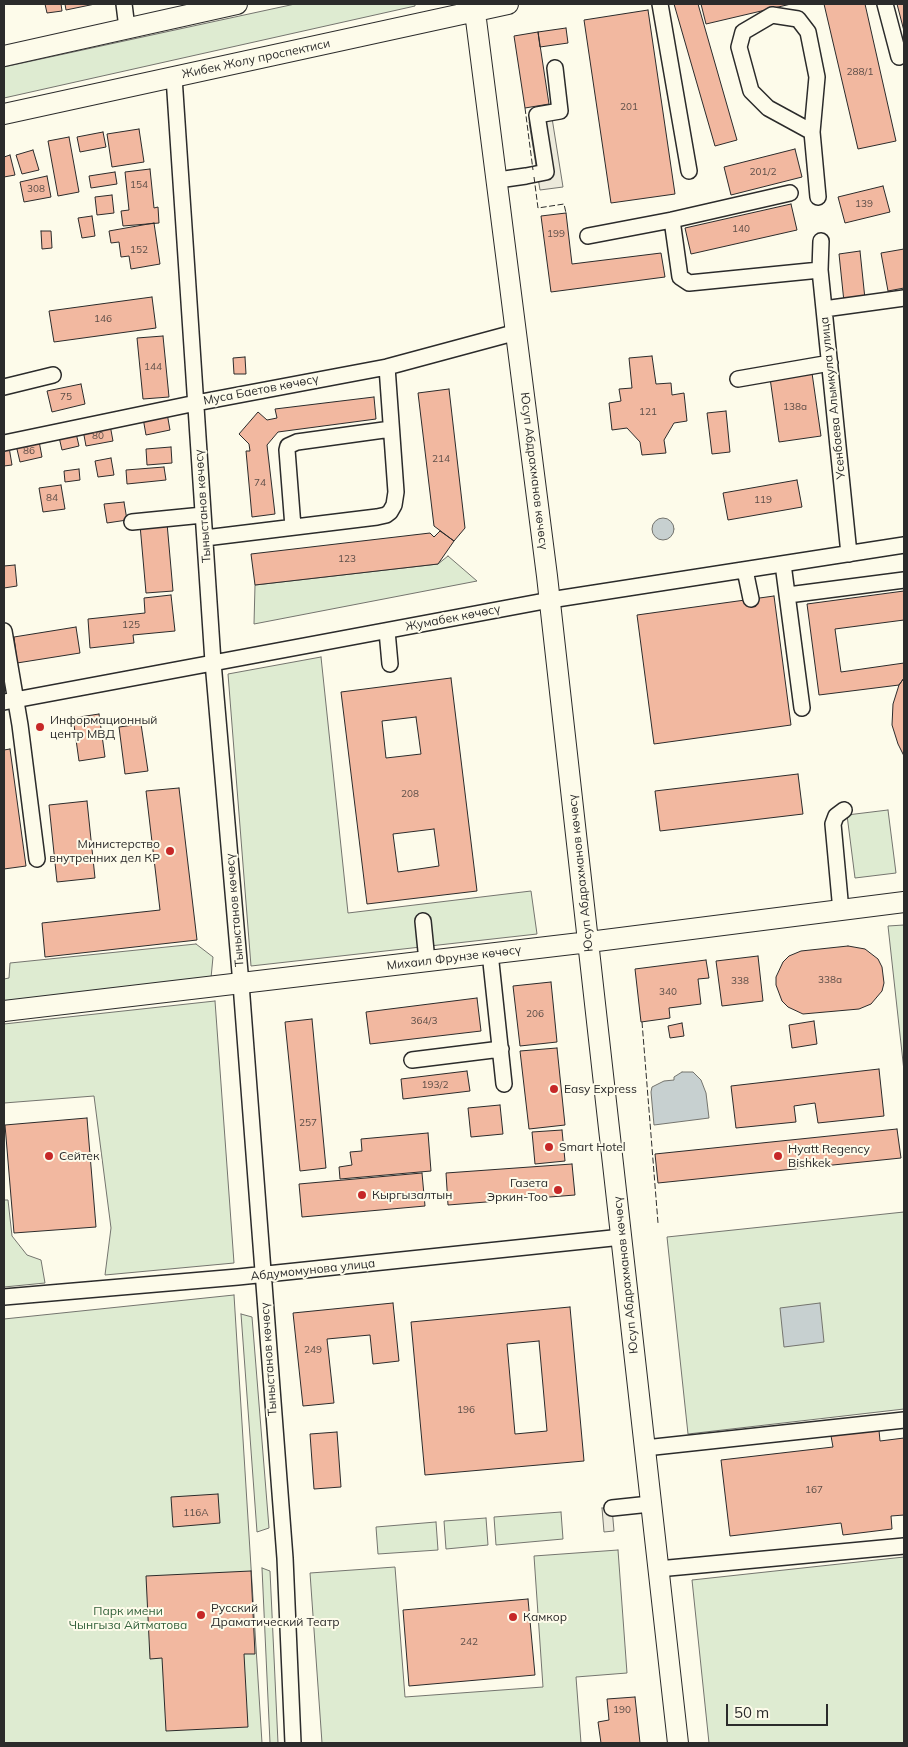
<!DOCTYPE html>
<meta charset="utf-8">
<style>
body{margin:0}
#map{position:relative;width:908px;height:1747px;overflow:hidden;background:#fdfbea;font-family:Mulish,sans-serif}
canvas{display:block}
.frame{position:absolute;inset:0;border:5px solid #2b2b2b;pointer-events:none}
.scale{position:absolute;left:726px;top:1704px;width:102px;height:22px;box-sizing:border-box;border:2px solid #2b2b2b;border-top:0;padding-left:6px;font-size:15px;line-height:18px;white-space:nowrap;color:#2b2b2b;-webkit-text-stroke:4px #fdfbea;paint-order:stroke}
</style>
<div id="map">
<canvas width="908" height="1747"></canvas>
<div class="frame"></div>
<div class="scale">50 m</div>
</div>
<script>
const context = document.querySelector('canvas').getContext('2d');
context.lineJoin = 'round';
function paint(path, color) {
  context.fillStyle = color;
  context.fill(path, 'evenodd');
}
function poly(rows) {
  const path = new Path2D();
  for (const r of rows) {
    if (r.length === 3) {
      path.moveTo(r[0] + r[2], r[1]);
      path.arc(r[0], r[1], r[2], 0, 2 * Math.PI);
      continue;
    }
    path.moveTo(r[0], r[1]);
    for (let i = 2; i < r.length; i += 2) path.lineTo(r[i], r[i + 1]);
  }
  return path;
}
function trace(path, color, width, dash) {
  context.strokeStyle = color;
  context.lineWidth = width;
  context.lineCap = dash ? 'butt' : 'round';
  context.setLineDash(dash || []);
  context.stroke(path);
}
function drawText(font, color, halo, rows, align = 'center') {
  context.font = font + ' Mulish,sans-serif';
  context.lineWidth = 4;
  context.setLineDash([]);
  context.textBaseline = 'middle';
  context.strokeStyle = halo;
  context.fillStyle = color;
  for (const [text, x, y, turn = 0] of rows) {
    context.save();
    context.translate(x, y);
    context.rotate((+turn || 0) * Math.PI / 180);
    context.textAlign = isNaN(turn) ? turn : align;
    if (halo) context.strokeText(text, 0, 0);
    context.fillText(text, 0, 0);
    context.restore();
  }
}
const green = poly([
 [295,4,415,4,415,6,4,98,4,67,295,4],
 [448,556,477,581,254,624,255,585,438,564,448,556],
 [321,657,348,913,531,891,537,934,251,966,228,674,321,657],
 [888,810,896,873,855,878,847,815,888,810],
 [904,925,904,1071,888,926,904,925],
 [196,944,213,957,211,978,4,1001,4,979,9,978,10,963,196,944],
 [215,1001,234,1263,105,1275,111,1228,94,1096,4,1103,4,1024,215,1001],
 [4,1200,8,1200,12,1236,27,1255,41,1260,45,1283,4,1287,4,1200],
 [904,1212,904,1409,688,1434,667,1237,904,1212],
 [234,1295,262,1743,4,1743,4,1319,234,1295],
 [241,1314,252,1317,269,1528,257,1532,241,1314],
 [561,1512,563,1539,496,1545,494,1517,561,1512],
 [486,1518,488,1545,446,1549,444,1521,486,1518],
 [436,1522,438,1550,378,1554,376,1527,436,1522],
 [618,1550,627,1673,576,1677,581,1743,322,1743,310,1573,395,1567,405,1697,543,1687,534,1556,618,1550],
 [904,1557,904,1743,709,1743,692,1580,904,1557],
 [262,1568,270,1571,278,1743,270,1743,262,1568]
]);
paint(green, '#deebd1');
trace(green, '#74746e', 1);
const parking = poly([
 [552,118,563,187,540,190,529,122,552,118],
 [602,1508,612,1508,614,1531,604,1532,602,1508]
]);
paint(parking, '#eceadb');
trace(parking, '#74746e', 1);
const water = poly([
 [663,529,11],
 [682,1072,693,1072,701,1080,706,1093,709,1118,654,1125,651,1092,652,1087,664,1081,674,1080,674,1077,682,1072],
 [820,1303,824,1342,784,1347,780,1308,820,1303]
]);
paint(water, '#c7d0d0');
trace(water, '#74746e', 1);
const building = poly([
 [45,4,61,4,62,11,47,13,45,4],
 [65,4,95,4,66,10,65,4],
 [674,4,698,4,737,140,715,146,674,4],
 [701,4,791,4,706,24,701,4],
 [824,4,865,4,896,141,858,149,824,4],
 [897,4,904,4,904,31,897,4],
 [648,10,675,194,611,203,584,20,648,10],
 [566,28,568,43,540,47,538,32,566,28],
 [538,32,549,104,525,108,514,36,538,32],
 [139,129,144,162,112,167,107,134,139,129],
 [103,132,106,147,80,152,77,137,103,132],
 [69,137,79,192,58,196,48,141,69,137],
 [795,149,802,177,731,195,724,167,795,149],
 [33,150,39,170,22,174,16,155,33,150],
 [10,155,15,175,4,177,4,157,10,155],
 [150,169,154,208,158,207,159,223,123,226,121,211,129,210,125,172,150,169],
 [115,172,117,184,91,188,89,176,115,172],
 [47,176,51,197,24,202,20,182,47,176],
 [883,186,890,212,845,223,838,197,883,186],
 [112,195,114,213,97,215,95,197,112,195],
 [791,204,797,230,691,254,685,228,791,204],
 [566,213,572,264,661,253,665,277,551,292,541,216,566,213],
 [92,216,95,236,82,238,78,218,92,216],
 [154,223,160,264,131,269,129,256,121,257,119,242,111,243,109,231,154,223],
 [41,231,51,231,52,248,42,249,41,231],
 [904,249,904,288,888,291,881,253,904,249],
 [860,251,865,299,844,302,839,254,860,251],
 [152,297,156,328,54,342,49,311,152,297],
 [163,336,169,397,143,399,137,338,163,336],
 [652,356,656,384,671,383,672,395,684,393,687,421,674,423,664,440,666,453,642,455,640,442,627,428,612,430,609,403,621,401,619,389,632,388,629,358,652,356],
 [245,357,246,374,234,374,233,358,245,357],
 [812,373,821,436,779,442,770,378,812,373],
 [81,384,85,404,52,412,47,391,81,384],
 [449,389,465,528,454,541,434,526,418,393,449,389],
 [374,397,376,419,278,432,267,445,275,514,252,517,246,451,250,451,249,444,239,434,258,412,267,420,277,418,275,409,374,397],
 [726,411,730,452,712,454,707,413,726,411],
 [167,413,170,430,146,435,143,418,167,413],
 [110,425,113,441,86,446,83,430,110,425],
 [76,433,79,446,62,450,59,437,76,433],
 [39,441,42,457,20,462,16,445,39,441],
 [9,447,12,465,4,466,4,448,9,447],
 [171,447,172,463,147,465,146,449,171,447],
 [111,458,114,475,98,477,95,461,111,458],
 [164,467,166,480,127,484,126,470,164,467],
 [79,469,80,480,65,482,64,471,79,469],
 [797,480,802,507,728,520,723,493,797,480],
 [61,485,65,509,43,512,39,488,61,485],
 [124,502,127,520,107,523,104,504,124,502],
 [167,523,173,591,146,593,140,525,167,523],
 [440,531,454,541,438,564,255,585,251,554,430,533,434,537,440,531],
 [15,565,17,586,4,588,4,566,15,565],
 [904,591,904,620,835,629,841,672,904,663,904,678,899,685,819,695,807,604,904,591],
 [171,595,175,631,133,635,134,643,90,648,88,619,145,613,144,598,171,595],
 [774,596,791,725,654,744,637,615,774,596],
 [76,627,80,653,17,663,14,637,76,627],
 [451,678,477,891,367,904,341,692,451,678],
 [416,717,421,754,386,758,382,721,416,717],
 [434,829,439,866,398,872,393,834,434,829],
 [904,678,904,756,898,744,892,725,893,704,899,685,904,678],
 [99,714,105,757,79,761,73,718,99,714],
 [141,724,148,771,125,774,119,727,141,724],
 [10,749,26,866,4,869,4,750,10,749],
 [798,774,803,814,660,831,655,791,798,774],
 [179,788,197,940,45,957,42,923,160,910,146,791,179,788],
 [87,801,95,878,57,882,49,805,87,801],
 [848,946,865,949,878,959,882,967,884,983,882,991,871,1004,859,1009,803,1014,788,1007,782,1001,776,985,776,977,783,962,789,956,801,951,848,946],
 [758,956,763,1001,722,1006,716,961,758,956],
 [706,960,709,978,698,979,701,1004,669,1008,670,1018,641,1022,635,969,706,960],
 [551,982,557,1042,520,1046,513,986,551,982],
 [477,998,481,1031,370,1044,366,1012,477,998],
 [312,1019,326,1168,300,1171,285,1022,312,1019],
 [814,1021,817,1044,792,1048,789,1025,814,1021],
 [682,1023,684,1036,670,1038,668,1026,682,1023],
 [557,1048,565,1125,529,1129,520,1051,557,1048],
 [879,1069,884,1116,818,1123,815,1103,794,1106,796,1122,736,1128,731,1086,879,1069],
 [467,1071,470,1091,403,1099,401,1079,467,1071],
 [500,1105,503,1134,471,1137,468,1108,500,1105],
 [87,1118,96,1227,14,1233,5,1125,87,1118],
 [897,1129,901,1158,658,1183,655,1154,897,1129],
 [562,1130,565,1161,535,1164,532,1132,562,1130],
 [428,1133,431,1171,340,1179,339,1167,352,1165,350,1152,362,1151,361,1139,428,1133],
 [572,1164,575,1195,448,1205,446,1173,572,1164],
 [422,1173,425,1206,302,1217,299,1184,422,1173],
 [393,1303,399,1361,373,1364,370,1335,327,1339,334,1403,303,1406,293,1313,393,1303],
 [570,1307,584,1461,425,1475,411,1322,570,1307],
 [539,1341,547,1431,515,1434,507,1344,539,1341],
 [879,1430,880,1441,904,1438,904,1515,891,1516,892,1529,843,1535,841,1523,730,1536,721,1460,833,1447,831,1436,879,1430],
 [337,1432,341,1487,314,1489,310,1434,337,1432],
 [218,1494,220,1523,173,1527,171,1497,218,1494],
 [251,1571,255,1654,244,1654,248,1727,166,1731,162,1658,150,1659,146,1576,251,1571],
 [528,1599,535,1675,409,1686,403,1610,528,1599],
 [635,1697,640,1743,601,1743,598,1722,609,1720,607,1699,635,1697]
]);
paint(building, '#f2b8a0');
trace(building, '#2b2b2b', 1);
const minor = poly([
 [124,4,127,28],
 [660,4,689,171],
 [885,4,899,57],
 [174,77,213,662,241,984,285,1558,293,1743],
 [812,132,768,108,751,91,739,47,743,32,772,15,798,19,808,32,817,77,812,132,818,197],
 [498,180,526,176,546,172,537,115,560,111,555,68],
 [672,220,680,277,689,283,820,270],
 [588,236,672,220,790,193],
 [821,241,820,270,849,554],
 [824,309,904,298],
 [738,379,830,363],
 [4,387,53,375],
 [4,443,196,403,387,367,517,332],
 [132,522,203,515],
 [293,527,287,450,288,446,297,442,391,429],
 [205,538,377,517,386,515,390,512,394,505,396,492,387,367],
 [783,564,802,708],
 [745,570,751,599],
 [788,595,904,580],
 [4,631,20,725,37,859],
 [387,631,390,664],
 [4,702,550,600,904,545],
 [841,911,833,824,836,816,844,810],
 [423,921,427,961],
 [490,953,504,1084],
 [412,1060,501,1049],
 [4,1297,238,1277,622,1237],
 [645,1448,904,1420],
 [612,1508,650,1504],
 [658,1569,904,1546]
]);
const major = poly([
 [474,4,547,576,678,1743],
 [4,56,237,4],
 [4,114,508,4],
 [4,1011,589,942,904,902]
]);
trace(minor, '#2b2b2b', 18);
trace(major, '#2b2b2b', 22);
trace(minor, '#fdfbea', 15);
trace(major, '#fdfbea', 20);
trace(poly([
 [525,108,533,170],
 [534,177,538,208,564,204,566,213],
 [642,1022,658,1223]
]), '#2b2b2b', 1, [6, 2.5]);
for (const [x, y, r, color] of [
 [40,727,5,"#c62828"],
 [170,851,5,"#c62828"],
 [554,1089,5,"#c62828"],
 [549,1147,5,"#c62828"],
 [49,1156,5,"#c62828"],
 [778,1156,5,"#c62828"],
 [558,1190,5,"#c62828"],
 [362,1195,5,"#c62828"],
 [201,1615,5,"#c62828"],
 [513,1617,5,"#c62828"]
]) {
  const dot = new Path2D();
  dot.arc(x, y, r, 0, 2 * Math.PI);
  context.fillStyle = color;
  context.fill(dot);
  trace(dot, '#fdfbea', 2);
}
drawText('10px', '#5d4e48', null, [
 ["288/1",860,72],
 ["201",629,107],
 ["201/2",763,172],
 ["154",139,185],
 ["308",36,189],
 ["139",864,204],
 ["140",741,229],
 ["199",556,234],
 ["152",139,250],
 ["146",103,319],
 ["144",153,367],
 ["75",66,397],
 ["138а",795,407],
 ["121",648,412],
 ["80",98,436],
 ["86",29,451],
 ["214",441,459],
 ["74",260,483],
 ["84",52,498],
 ["119",763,500],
 ["123",347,559],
 ["125",131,625],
 ["208",410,794],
 ["338а",830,980],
 ["338",740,981],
 ["340",668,992],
 ["206",535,1014],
 ["364/3",424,1021],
 ["193/2",435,1085],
 ["257",308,1123],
 ["249",313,1350],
 ["196",466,1410],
 ["167",814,1490],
 ["116А",196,1513],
 ["242",469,1642],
 ["190",622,1710]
]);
drawText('12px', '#2b2b2b', '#fdfbea', [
 ["Жибек Жолу проспектиси",256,59,-12],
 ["Муса Баетов көчөсү",261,390,-11],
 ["Усенбаева Алымкула улица",833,398,-96],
 ["Юсуп Абдрахманов көчөсү",534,471,83],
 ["Тыныстанов көчөсү",203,506,-94],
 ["Жумабек көчөсү",453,618,-11],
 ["Юсуп Абдрахманов көчөсү",581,873,-96],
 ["Тыныстанов көчөсү",235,910,-95],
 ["Михаил Фрунзе көчөсү",454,958,-7],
 ["Абдумомунова улица",313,1270,-6],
 ["Юсуп Абдрахманов көчөсү",626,1275,-96],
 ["Тыныстанов көчөсү",269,1359,-94]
]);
drawText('12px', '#2b2b2b', '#fdfbea', [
 ["Информационный",50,720],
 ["центр МВД",50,734],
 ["Министерство",160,844,"right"],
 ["внутренних дел КР",160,858,"right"],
 ["Easy Express",564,1089],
 ["Smart Hotel",559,1147],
 ["Hyatt Regency",788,1149],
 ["Bishkek",788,1163],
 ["Сейтек",59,1156],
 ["Газета",548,1183,"right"],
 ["Эркин-Тоо",548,1197,"right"],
 ["Кыргызалтын",372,1195],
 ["Русский",211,1608],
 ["Драматический Театр",211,1622],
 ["Камкор",523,1617]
], 'left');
drawText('12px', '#34623c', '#fdfbea', [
 ["Парк имени",128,1611],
 ["Чынгыза Айтматова",128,1625]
]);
</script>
